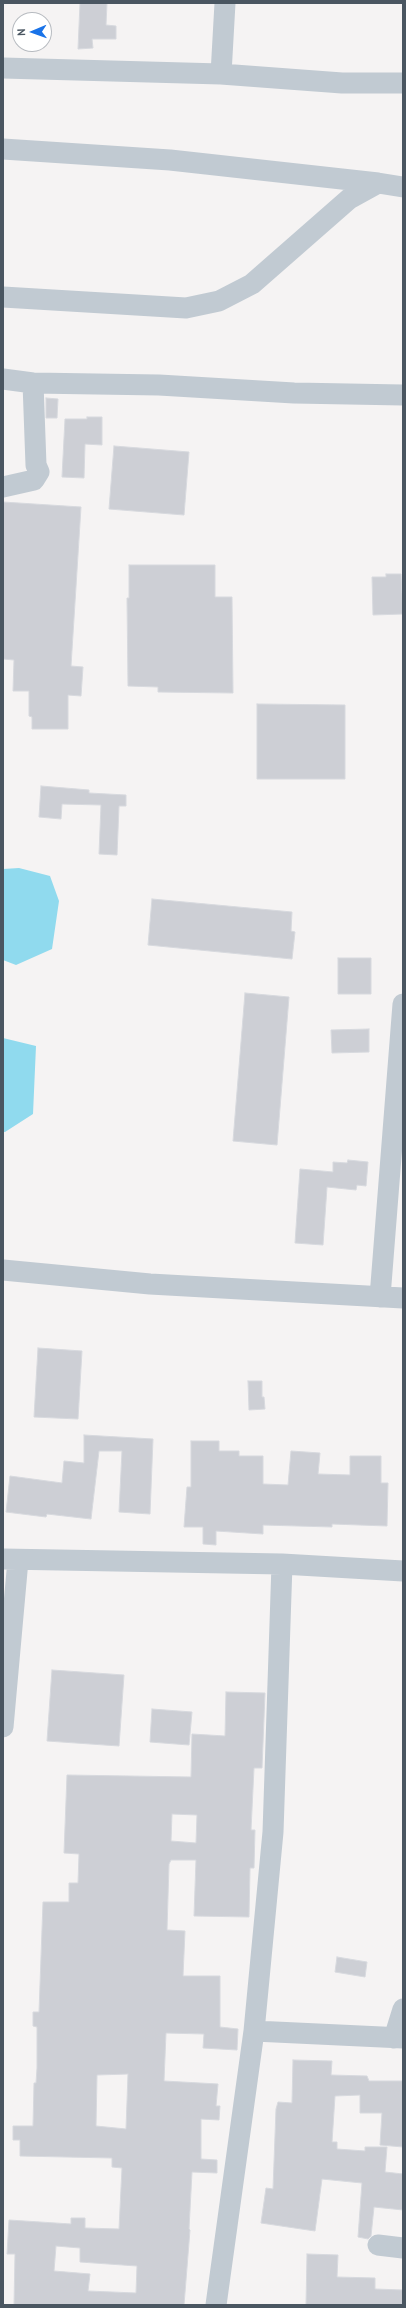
<!DOCTYPE html>
<style>
body{margin:0}
#map{position:relative;width:406px;height:2308px;overflow:hidden;background:#f5f3f3;font-family:"PT Sans",sans-serif}
canvas{display:block}
.frame{position:absolute;inset:0;border:4px solid #4a5661;pointer-events:none}
.north{position:absolute;left:12px;top:12px;width:40px;height:40px;box-sizing:border-box;background:#fff;border:1px solid #b7bbc0;border-radius:50%;rotate:268deg;font-size:11px;font-weight:700;line-height:16px;text-align:center;color:#4a5661}
.north::after{content:'';display:block;margin:auto;width:14px;height:18px;background:#1a73e8;clip-path:polygon(50% 0,100% 100%,50% 72%,0 100%)}
</style>
<div id="map">
<canvas width="406" height="2308"></canvas>
<div class="frame"></div>
<div class="north">N</div>
</div>
<script>
const context = document.querySelector('canvas').getContext('2d');
context.lineJoin = 'round';
function paint(path, color) {
  context.fillStyle = color;
  context.fill(path, 'evenodd');
}
function poly(rows) {
  const path = new Path2D();
  for (const r of rows) {
    path.moveTo(r[0], r[1]);
    for (let i = 2; i < r.length; i += 2) path.lineTo(r[i], r[i + 1]);
  }
  return path;
}
function trace(path, color, width, dash) {
  context.strokeStyle = color;
  context.lineWidth = width;
  context.lineCap = dash ? 'butt' : 'round';
  context.setLineDash(dash || []);
  context.stroke(path);
}
paint(poly([
 [19,868,50,876,59,901,52,949,16,965,3,960,3,869],
 [3,1038,36,1046,33,1114,5,1132,3,1132]
]), '#90daee');
const building = poly([
 [80,3,107,3,106,25,116,26,116,39,92,39,93,48,78,49,80,3],
 [46,398,58,399,57,418,46,418,46,398],
 [87,417,102,417,102,445,85,444,84,478,62,477,65,419,87,419,87,417],
 [114,446,189,452,184,515,109,509,114,446],
 [3,502,81,507,71,666,83,667,81,696,68,695,68,729,32,729,32,717,29,716,29,691,13,691,14,660,3,659,3,502],
 [129,565,215,565,215,597,232,597,233,693,158,692,158,687,128,686,127,598,129,598,129,565],
 [386,574,401,574,403,614,373,615,372,577,386,577,386,574],
 [257,704,345,705,345,779,257,779,257,704],
 [41,786,89,790,89,793,126,795,126,806,119,806,117,855,99,854,101,805,62,804,61,819,39,817,41,786],
 [152,899,292,912,291,931,295,932,292,959,148,945,152,899],
 [338,958,371,958,371,994,338,994,338,958],
 [245,993,289,997,277,1145,233,1141,245,993],
 [369,1029,369,1052,332,1053,331,1030,369,1029],
 [348,1160,368,1162,366,1186,357,1185,356,1190,327,1187,323,1245,295,1243,300,1169,333,1172,333,1162,347,1163,348,1160],
 [38,1348,82,1351,78,1419,34,1417,38,1348],
 [248,1381,262,1381,262,1397,264,1397,265,1409,249,1410,248,1381],
 [84,1435,153,1439,150,1514,119,1512,122,1451,99,1451,91,1519,47,1514,46,1517,6,1512,10,1476,62,1483,64,1461,84,1463,84,1435],
 [191,1441,219,1441,219,1451,239,1451,239,1456,263,1456,263,1484,288,1485,291,1451,320,1453,318,1474,350,1475,350,1456,381,1456,381,1483,388,1483,387,1526,332,1524,332,1527,263,1525,263,1534,216,1531,216,1545,203,1544,203,1527,184,1527,187,1487,191,1487,191,1441],
 [52,1670,124,1675,119,1746,47,1741,52,1670],
 [226,1692,265,1693,262,1768,254,1768,251,1830,255,1830,254,1868,250,1868,249,1917,194,1916,196,1860,171,1860,169,1864,167,1930,185,1931,183,1976,220,1976,220,2027,238,2029,237,2050,203,2048,204,2034,166,2033,164,2081,218,2084,216,2106,220,2106,219,2120,201,2119,201,2159,217,2160,217,2173,192,2172,189,2229,190,2230,184,2305,14,2305,15,2254,7,2254,9,2220,71,2224,71,2218,85,2218,85,2228,119,2229,122,2168,112,2167,112,2158,20,2156,20,2140,13,2140,13,2126,33,2126,34,2083,36,2083,37,2068,37,2027,33,2026,33,2012,39,2012,43,1902,69,1902,69,1883,78,1883,79,1854,64,1853,67,1775,191,1777,192,1734,225,1736,226,1692],
 [172,1814,197,1815,196,1843,171,1841,172,1814],
 [128,2074,126,2129,96,2126,97,2075,128,2074],
 [56,2246,80,2248,80,2262,137,2266,136,2293,88,2291,90,2274,54,2271,56,2246],
 [152,1709,192,1712,189,1745,150,1742,152,1709],
 [337,1957,367,1962,365,1977,335,1972,337,1957],
 [293,2060,332,2061,331,2075,367,2076,369,2081,403,2081,403,2147,380,2145,382,2113,360,2113,360,2095,335,2096,332,2142,337,2142,337,2149,365,2151,365,2147,387,2147,385,2172,403,2174,403,2210,374,2207,371,2236,368,2239,358,2237,362,2183,322,2179,315,2231,261,2223,266,2188,273,2189,276,2109,278,2102,292,2103,293,2060],
 [307,2254,338,2255,337,2277,375,2278,375,2289,403,2290,403,2305,306,2305,307,2254]
]);
paint(building, '#cdcfd5');
trace(building, '#d7d9de', 1);
trace(poly([
 [3,68,221,74,342,83,403,83],
 [221,74,225,3],
 [3,149,170,160,378,183],
 [3,297,186,308,219,301,252,284,349,199,378,183,403,187],
 [3,379,33,383,159,385,294,393,403,395],
 [3,487,34,480,39,472,36,465,33,383],
 [3,1270,150,1284,403,1298],
 [380,1297,403,1004],
 [3,1559,282,1564,403,1571],
 [3,1727,18,1560],
 [254,2031,403,2038],
 [394,2038,403,2009],
 [378,2245,403,2248],
 [216,2305,254,2031,273,1832,282,1564]
]), '#c1cad2', 21);
</script>
